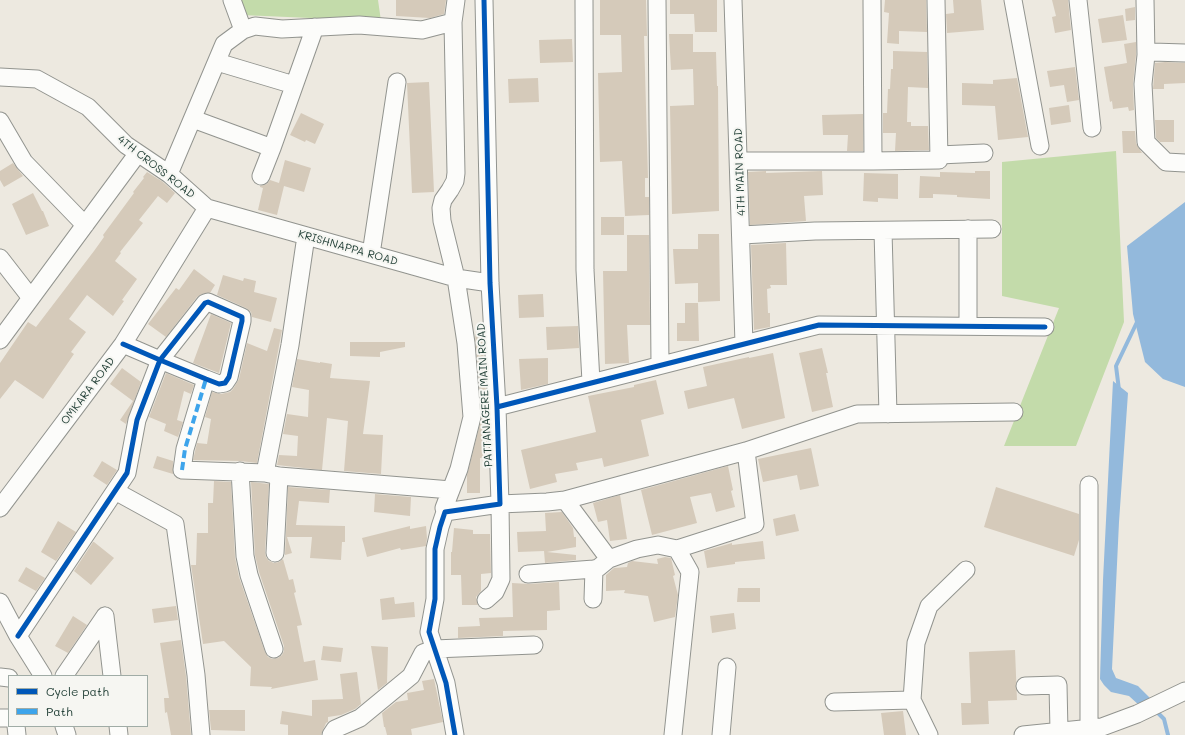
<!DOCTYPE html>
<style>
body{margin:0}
#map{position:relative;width:1185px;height:735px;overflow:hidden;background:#ede9e0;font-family:Mali,sans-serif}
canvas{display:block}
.legend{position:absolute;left:8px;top:675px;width:140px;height:52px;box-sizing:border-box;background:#f6f6f2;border:1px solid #a0aca6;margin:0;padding:5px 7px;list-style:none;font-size:12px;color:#1f3d34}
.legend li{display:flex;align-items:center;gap:8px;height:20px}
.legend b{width:20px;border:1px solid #a0aca6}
</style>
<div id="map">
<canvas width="1185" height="735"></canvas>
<ul class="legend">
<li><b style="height:5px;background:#0057b8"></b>Cycle path</li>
<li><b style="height:5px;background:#3da4eb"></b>Path</li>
</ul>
</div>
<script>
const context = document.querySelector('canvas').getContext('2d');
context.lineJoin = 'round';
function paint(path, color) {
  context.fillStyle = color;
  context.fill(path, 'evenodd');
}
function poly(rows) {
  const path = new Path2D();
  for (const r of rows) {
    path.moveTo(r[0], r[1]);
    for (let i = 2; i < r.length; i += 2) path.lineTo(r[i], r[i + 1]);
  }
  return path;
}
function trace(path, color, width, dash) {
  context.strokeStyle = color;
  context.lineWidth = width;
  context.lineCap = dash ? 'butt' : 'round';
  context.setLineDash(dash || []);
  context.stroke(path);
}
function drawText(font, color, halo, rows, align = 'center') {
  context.font = font + ' Mali,sans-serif';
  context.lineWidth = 4;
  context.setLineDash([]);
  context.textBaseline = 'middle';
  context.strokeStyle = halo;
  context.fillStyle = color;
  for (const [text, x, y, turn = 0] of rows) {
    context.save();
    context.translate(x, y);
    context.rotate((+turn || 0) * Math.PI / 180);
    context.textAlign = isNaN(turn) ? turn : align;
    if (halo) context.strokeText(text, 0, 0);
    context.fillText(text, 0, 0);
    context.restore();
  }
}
paint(poly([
 [237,0,378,0,381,21,241,15],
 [1116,151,1124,322,1076,446,1004,446,1059,308,1002,296,1002,162]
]), '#c3dbaa');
paint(poly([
 [1185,202,1185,387,1163,379,1145,362,1133,314,1127,246],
 [1113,381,1128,393,1119,522,1112,669,1116,678,1138,686,1150,698,1140,706,1129,696,1111,692,1104,685,1100,679,1103,580]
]), '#93b9dc');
trace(poly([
 [1119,390,1116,366,1138,320],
 [1155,710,1164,719,1168,735]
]), '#93b9dc', 4);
paint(poly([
 [396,0,446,0,444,14,430,18,396,16],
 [600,0,646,0,647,36,644,36,648,178,645,178,645,197,649,197,649,215,625,216,622,161,600,162,598,73,622,72,621,35,600,35],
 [670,0,717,0,717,32,695,32,694,14,670,14],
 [885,0,926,0,927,32,899,31,899,44,887,43,889,13,884,12],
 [953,0,981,0,984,30,947,33,946,14,954,13],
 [1052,0,1068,0,1071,30,1055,33,1052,17,1056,16],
 [1135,7,1135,20,1126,21,1125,9],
 [1123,15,1127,40,1102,43,1098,19],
 [669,34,693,34,693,52,716,52,717,86,718,86,719,211,672,214,670,106,694,105,693,69,671,70],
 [572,39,573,62,540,63,539,40],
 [1136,42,1136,55,1133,84,1134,110,1129,111,1128,107,1113,109,1112,101,1110,102,1104,67,1127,63,1124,44],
 [893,51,927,52,928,88,908,87,907,122,911,122,911,126,928,126,929,150,895,151,896,133,883,133,883,113,887,113,888,89,890,89,891,69,893,69],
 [1165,62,1185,63,1185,83,1164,84,1164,89,1153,89,1155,63],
 [1075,67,1079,100,1067,102,1064,85,1050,87,1047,71],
 [538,78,539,102,509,103,508,79],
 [1017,78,1028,137,998,140,995,106,962,105,962,83,993,84,993,80],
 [429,82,434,192,412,193,407,83],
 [1069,105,1071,122,1051,125,1049,108],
 [301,113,324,124,315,144,306,140,305,142,290,135],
 [863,114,863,151,847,151,848,135,823,135,822,115],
 [1155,120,1174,120,1174,142,1160,142,1156,138],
 [1122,131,1135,131,1136,143,1142,153,1123,153],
 [285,160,311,168,304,192,284,186,277,215,258,210,263,188,260,187,260,186,267,184,270,180,279,183],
 [13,163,23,176,4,187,0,180,0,171],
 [766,171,766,173,822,171,823,195,804,196,806,221,750,225,748,172],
 [975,171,990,171,990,199,957,197,957,195,933,194,933,198,919,198,920,176,940,177,940,172,975,173],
 [147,172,163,182,175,193,167,203,158,196,139,220,143,223,120,252,121,253,115,261,137,279,122,300,124,301,113,316,87,295,69,319,86,332,71,352,74,354,43,399,15,380,0,399,0,363,28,322,36,327,94,251,104,237,103,235,134,193,133,192,144,178,143,177],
 [864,173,898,174,898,199,878,198,878,202,863,201],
 [33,193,42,211,43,211,49,226,26,235,12,204],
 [601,217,624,217,624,235,601,235],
 [698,234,719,234,720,301,698,302,698,283,675,284,673,249,698,249],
 [627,235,649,235,650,325,627,325,629,363,605,364,603,271,627,271],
 [786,243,787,285,770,285,771,288,767,289,768,313,770,313,770,327,754,330,751,245],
 [194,269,215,285,210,293,202,294,197,297,166,337,148,324,176,288,179,290],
 [223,275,243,281,244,278,256,281,254,292,277,298,271,322,252,317,251,312,246,308,217,295],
 [543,294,544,317,519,318,518,295],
 [685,303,698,303,699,341,677,341,677,323,685,323],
 [211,314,231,323,219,373,193,363],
 [578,326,579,348,547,350,546,327],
 [274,328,282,330,257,463,240,461,193,460,197,443,207,444,211,419,205,417,212,392,221,394,230,392,233,389,239,379,247,343,267,351],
 [475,334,482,334,488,423,486,458,480,458,480,493,467,493,467,475,482,416],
 [350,342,405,342,405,347,380,352,380,357,350,356],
 [822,348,828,373,826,373,833,407,812,412,799,353],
 [773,353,785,418,742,429,734,398,688,409,684,391,707,386,703,367,749,357,749,358],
 [548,358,548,384,521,390,519,359],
 [297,359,320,363,320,362,332,364,330,378,370,381,363,434,383,435,381,474,344,471,348,421,327,418,322,470,277,465,279,455,297,456,298,436,283,434,287,414,308,417,309,390,292,387],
 [122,368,141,382,126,424,120,420,133,401,110,384],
 [166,373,194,385,191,394,184,391,177,420,183,422,178,437,164,431,166,424,149,417],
 [656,380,664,414,641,420,649,456,604,467,602,458,576,463,578,470,555,474,557,482,530,489,521,450,596,432,588,396,634,387,634,385],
 [811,448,819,486,800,490,797,475,763,482,758,459],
 [157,456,173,461,173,474,153,468],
 [102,461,117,470,107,485,93,476],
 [728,466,733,490,731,491,735,507,716,512,711,493,690,497,697,523,652,535,641,490],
 [214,481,231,482,235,557,239,577,265,652,268,657,272,659,278,658,282,655,284,651,284,646,259,572,255,555,251,482,269,484,265,552,266,557,269,561,274,563,279,562,283,559,289,580,293,579,296,592,294,593,302,625,297,626,304,662,315,660,318,680,271,689,272,687,250,686,251,667,224,641,203,644,191,565,196,565,197,533,208,533,208,503,213,503],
 [288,487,330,490,329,503,299,501,296,525,345,526,345,542,342,542,341,560,310,558,312,537,287,537,292,553,285,555],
 [996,487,1079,514,1079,540,1074,556,984,527],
 [375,494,411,497,410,516,374,512],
 [620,495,627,539,610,541,607,520,598,522,593,503],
 [562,512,573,528,574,537,576,537,576,547,547,552,576,555,576,560,545,563,544,551,518,552,517,532,546,531,545,513],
 [795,514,799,531,776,536,773,519],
 [58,521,76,532,56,561,41,552],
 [410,526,410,529,426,526,427,538,426,546,401,550,400,548,367,557,362,538],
 [454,528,473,530,473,534,490,534,491,573,481,574,481,591,476,597,478,605,462,605,461,575,451,575,451,552,452,552],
 [763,541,765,559,735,562,735,564,707,568,704,551,732,543,732,545],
 [93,542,94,542,114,558,91,585,74,571],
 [665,557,671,558,675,575,673,576,678,595,675,617,654,622,648,596,624,593,625,590,606,591,606,575,614,568,627,567,628,563,632,561,658,564,657,559],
 [26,567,45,578,36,591,18,581],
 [559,582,560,610,547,611,547,630,503,631,503,636,458,638,458,627,480,626,479,618,513,617,512,583,529,584],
 [738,588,760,588,760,602,737,602],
 [394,597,395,604,414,602,415,617,382,620,380,599],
 [176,606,178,620,154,623,152,609],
 [734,613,736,629,712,633,710,616],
 [73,616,87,625,68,653,55,646],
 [181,640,186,676,191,735,171,735,167,712,165,713,164,698,169,698,160,643],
 [323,646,343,648,341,662,321,660],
 [371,646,388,647,387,683,378,690],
 [1015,650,1017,700,988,701,989,724,962,725,961,703,971,703,969,652],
 [357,672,361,704,355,709,341,715,328,717,328,722,326,723,321,735,288,735,288,725,280,724,282,711,312,716,312,700,343,699,340,674],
 [434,679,443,722,411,729,412,735,387,735,385,727,384,727,382,713,396,702,408,700,407,693,424,690,422,681],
 [209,710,245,710,245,731,211,730],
 [903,711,906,735,884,735,881,713]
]), '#d5caba');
const minor = poly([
 [232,0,243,30],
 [584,0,585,270,591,382],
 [657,0,660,365],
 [733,0,744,344],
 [1013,0,1040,146],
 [1078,0,1092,128],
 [1145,0,1146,55,1143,84,1146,142,1166,162,1185,163],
 [1146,55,1152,52,1185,53],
 [217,62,294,85],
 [0,77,37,79,88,107,126,145,169,174,207,208,456,278,490,283],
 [193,119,272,148,315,27],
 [0,121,24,162,85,225],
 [939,155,984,153],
 [739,161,873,161,872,0],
 [873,161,939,160,936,0],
 [169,174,224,44,243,30,255,26,282,29,359,25,422,30,453,22,456,0],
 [261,176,272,148],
 [968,229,968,326],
 [883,231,888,414],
 [742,235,815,231,992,229],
 [371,254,397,82],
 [0,258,31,298],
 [0,340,138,153],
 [206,379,185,449,182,470,265,473,290,345,306,236],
 [497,407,819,325,1045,327],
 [240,471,245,556,249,575,274,649],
 [265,473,279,476,451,490],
 [115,491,175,524,196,675,201,735],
 [565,500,746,451,857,414,1014,412],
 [0,508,123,344,207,208],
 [445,512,444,508,459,469,472,417,466,343,456,278,442,221,441,208,443,200,450,190,455,181,456,173,453,22],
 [677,549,755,524,746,451],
 [275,553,279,476],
 [528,574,594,569,598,568,609,559],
 [593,599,594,569],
 [486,600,495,592,501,579,500,504,547,502,565,500,609,559,637,549,658,545,677,549,690,572,673,735],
 [0,602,18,636,43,676],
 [105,616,112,676],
 [18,636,127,473,137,420,160,360,205,303,208,302,242,317,242,321,229,377,225,383,219,384,206,379,160,360,123,344],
 [64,676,105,616],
 [0,677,9,678],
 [1025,686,1058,685,1059,731],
 [834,702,912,700],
 [0,718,9,718],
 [16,726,17,735],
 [64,726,67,735],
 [118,726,119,735],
 [1089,727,1089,485],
 [331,735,335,729,360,718,411,676,423,653,434,649,534,645],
 [455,735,446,683,429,632,435,599,435,549,440,527,445,512,500,504,497,407,490,283,484,0],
 [721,735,727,667],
 [929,735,912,700,916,643,929,606,966,570],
 [1023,735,1102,727,1137,714,1185,691]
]);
trace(minor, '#92948f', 19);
trace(minor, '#fcfcfa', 17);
trace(poly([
 [182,470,185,449,206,379]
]), '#3da4eb', 4, [8, 4]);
trace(poly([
 [497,407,819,325,1045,327],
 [18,636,127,473,137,420,160,360,205,303,208,302,242,317,242,321,229,377,225,383,219,384,206,379,160,360,123,344],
 [455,735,446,683,429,632,435,599,435,549,440,527,445,512,500,504,497,407,490,283,484,0]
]), '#0057b8', 5);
drawText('11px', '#1f3d34', '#f6f6f2', [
 ["4TH CROSS ROAD",156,167,38],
 ["4TH MAIN ROAD",740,172,-92],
 ["KRISHNAPPA ROAD",348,248,16],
 ["OMKARA ROAD",88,391,-53],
 ["PATTANAGERE MAIN ROAD",485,395,-93]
]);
</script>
